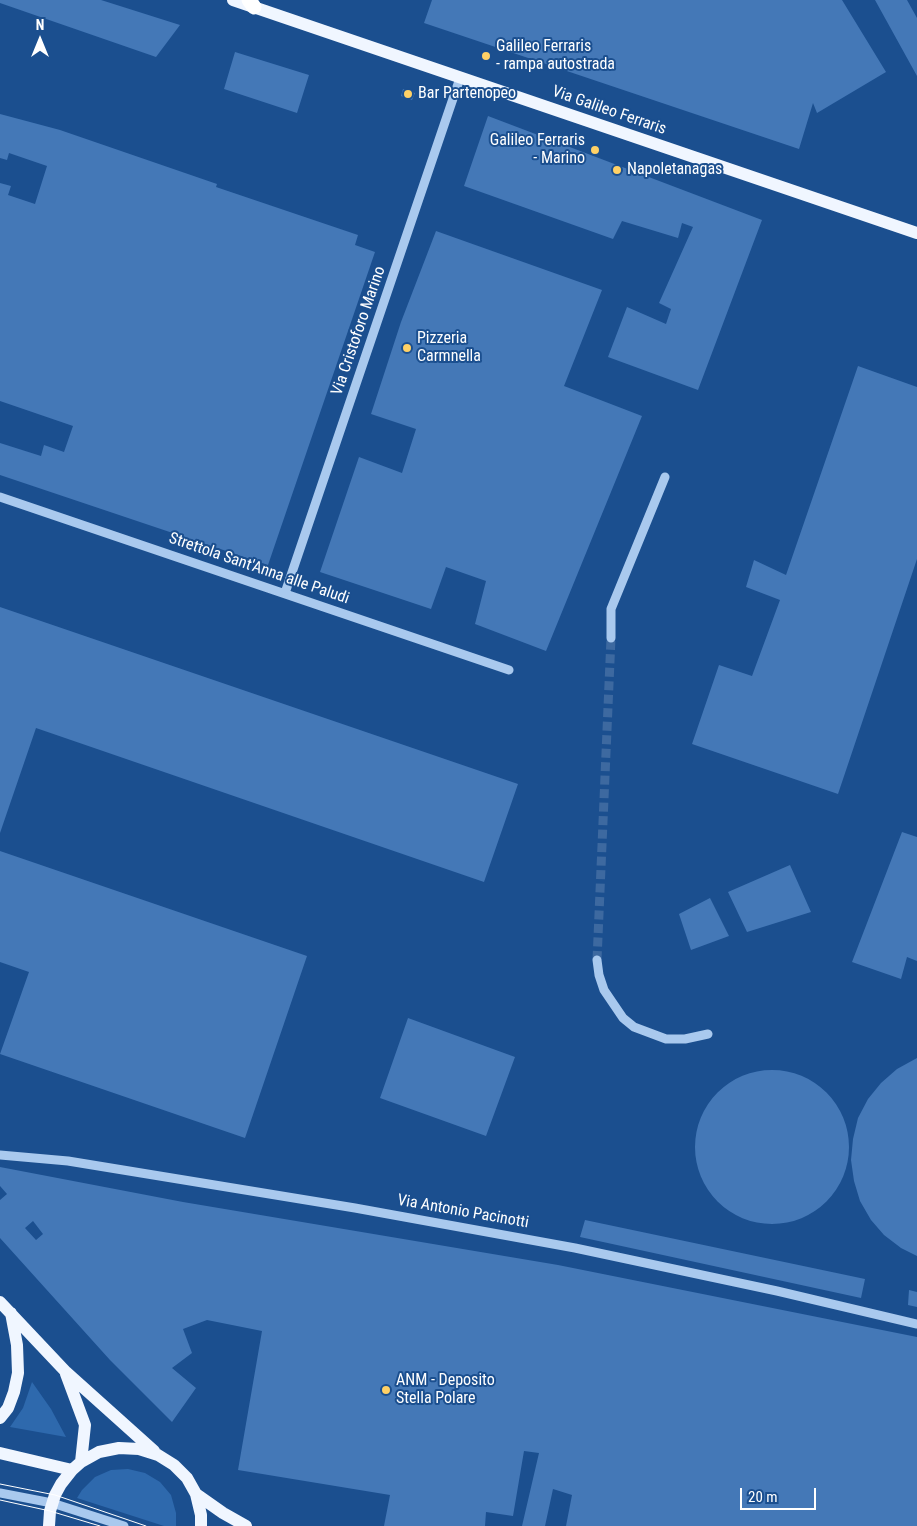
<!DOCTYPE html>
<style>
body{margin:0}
#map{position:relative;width:917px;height:1526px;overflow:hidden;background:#1b4f8f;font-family:"Roboto Condensed",sans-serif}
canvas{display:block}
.north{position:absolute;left:15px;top:15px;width:50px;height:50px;-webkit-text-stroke:4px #1b4f8f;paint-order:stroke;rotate:0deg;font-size:14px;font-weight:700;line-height:20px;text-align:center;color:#fff}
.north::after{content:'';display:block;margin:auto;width:18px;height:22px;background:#fff;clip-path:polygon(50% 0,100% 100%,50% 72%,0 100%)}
.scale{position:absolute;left:740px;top:1488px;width:76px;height:22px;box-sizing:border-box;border:2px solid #fff;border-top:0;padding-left:6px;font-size:15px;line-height:18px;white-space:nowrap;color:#fff;-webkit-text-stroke:4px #1b4f8f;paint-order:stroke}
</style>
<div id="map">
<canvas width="917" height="1526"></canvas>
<div class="north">N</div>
<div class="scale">20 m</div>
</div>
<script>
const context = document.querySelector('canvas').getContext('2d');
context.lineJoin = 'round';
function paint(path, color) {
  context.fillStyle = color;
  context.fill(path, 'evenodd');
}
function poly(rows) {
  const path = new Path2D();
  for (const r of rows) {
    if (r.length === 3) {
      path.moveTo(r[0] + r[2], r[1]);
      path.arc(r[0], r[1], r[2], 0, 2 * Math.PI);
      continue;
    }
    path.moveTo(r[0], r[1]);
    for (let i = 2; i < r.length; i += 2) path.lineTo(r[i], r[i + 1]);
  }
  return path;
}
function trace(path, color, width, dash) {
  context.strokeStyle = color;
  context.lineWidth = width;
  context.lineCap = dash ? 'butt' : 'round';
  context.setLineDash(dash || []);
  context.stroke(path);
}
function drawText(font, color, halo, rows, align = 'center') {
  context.font = font + ' "Roboto Condensed",sans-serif';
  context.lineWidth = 4;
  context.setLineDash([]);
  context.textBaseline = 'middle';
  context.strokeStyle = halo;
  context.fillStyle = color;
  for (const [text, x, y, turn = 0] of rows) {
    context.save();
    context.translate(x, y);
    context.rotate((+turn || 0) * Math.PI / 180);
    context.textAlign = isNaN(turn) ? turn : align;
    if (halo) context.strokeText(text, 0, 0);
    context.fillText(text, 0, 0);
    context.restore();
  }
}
paint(poly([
 [32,1382,51,1409,66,1437,10,1427,23,1408],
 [128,1469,145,1473,160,1482,171,1495,176,1513,176,1526,164,1526,77,1498,82,1490,95,1477,111,1470]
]), '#2e69ad');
paint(poly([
 [0,0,101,0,180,25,156,57,0,3],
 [432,0,842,0,886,72,817,113,813,103,799,149,424,23],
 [875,0,907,0,917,18,917,76],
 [235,52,309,75,297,113,224,89],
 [403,89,415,93,412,100,401,96],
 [0,114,60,130,217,184,216,187,358,235,355,245,375,252,268,565,0,475,0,443,41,456,44,445,64,452,73,426,0,401,0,183,11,186,8,195,35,204,47,166,9,153,7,160,0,158],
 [488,116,762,220,698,390,608,357,627,307,666,324,671,309,659,303,693,227,682,223,678,238,622,221,613,239,464,186],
 [436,231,602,290,564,386,642,416,546,651,475,624,486,581,446,567,431,609,320,572,359,457,402,473,416,429,371,414,401,322],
 [858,366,917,387,917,559,838,794,692,744,719,665,752,676,780,600,746,587,754,560,786,575],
 [0,607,518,784,484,882,36,728,0,833],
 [902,832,917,837,917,961,907,957,901,979,852,962],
 [0,851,307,956,245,1138,0,1054,29,972,0,962],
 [790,865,811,912,747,932,728,892],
 [710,898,729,936,691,950,679,914],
 [408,1018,515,1057,486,1136,380,1098],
 [917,1058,917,1256,901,1248,884,1235,871,1220,860,1201,854,1181,851,1160,853,1139,858,1118,868,1099,881,1083,897,1069],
 [772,1147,77],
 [0,1167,183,1202,558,1265,917,1337,917,1526,566,1526,572,1495,553,1489,545,1526,522,1526,539,1453,524,1451,513,1516,486,1512,485,1526,384,1526,390,1495,238,1470,262,1331,207,1320,183,1329,192,1353,172,1368,196,1388,172,1422,110,1360,0,1238,0,1200,7,1194,0,1186],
 [33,1221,43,1234,36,1240,25,1228],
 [585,1220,865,1279,861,1298,580,1237],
 [909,1290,917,1292,917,1307,908,1305]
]), '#4478b7');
trace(poly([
 [597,960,611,638]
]), '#3d69a0', 9, [9, 4.5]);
trace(poly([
 [0,497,509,670],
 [285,593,460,78],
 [611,638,611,609,665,477],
 [597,960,599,975,604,990,623,1018,634,1027,666,1039,685,1039,708,1034],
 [0,1155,68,1161,355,1208,575,1248,777,1291,917,1324],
 [0,1493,52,1503,124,1526]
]), '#a9c9ee', 9);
trace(poly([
 [233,0,917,233],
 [0,1302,66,1372,154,1451],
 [66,1374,85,1425,81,1462],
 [0,1418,8,1408,14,1392,18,1373,17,1345,11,1313],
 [0,1453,72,1470],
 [196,1494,223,1513,246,1526],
 [49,1526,50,1511,55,1495,61,1484,72,1470,81,1462,99,1452,119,1448,139,1449,158,1455,174,1465,187,1478,196,1494,201,1515,201,1526]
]), '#f0f6ff', 12);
trace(poly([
 [249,0,254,7]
]), '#fff', 15);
trace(poly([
 [0,1484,55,1495,146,1526],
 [0,1500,50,1511,100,1526]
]), '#fff', 1);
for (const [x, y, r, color] of [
 [486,56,5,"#ffd166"],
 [408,94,5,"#ffd166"],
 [595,150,5,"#ffd166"],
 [617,170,5,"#ffd166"],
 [407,348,5,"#ffd166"],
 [386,1390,5,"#ffd166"]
]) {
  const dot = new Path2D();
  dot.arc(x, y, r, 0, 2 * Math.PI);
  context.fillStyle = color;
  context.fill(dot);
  trace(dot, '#1b4f8f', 2);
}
drawText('16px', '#fff', '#1b4f8f', [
 ["Galileo Ferraris",496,47],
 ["- rampa autostrada",496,65],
 ["Bar Partenopeo",418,94],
 ["Galileo Ferraris",585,141,"right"],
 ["- Marino",585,159,"right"],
 ["Napoletanagas",627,170],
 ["Pizzeria",417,339],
 ["Carmnella",417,357],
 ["ANM - Deposito",396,1381],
 ["Stella Polare",396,1399]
], 'left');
drawText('16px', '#fff', '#1b4f8f', [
 ["Via Galileo Ferraris",609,111,19],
 ["Via Cristoforo Marino",359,331,-71],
 ["Strettola Sant'Anna alle Paludi",259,569,19],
 ["Via Antonio Pacinotti",463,1212,10]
]);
</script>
